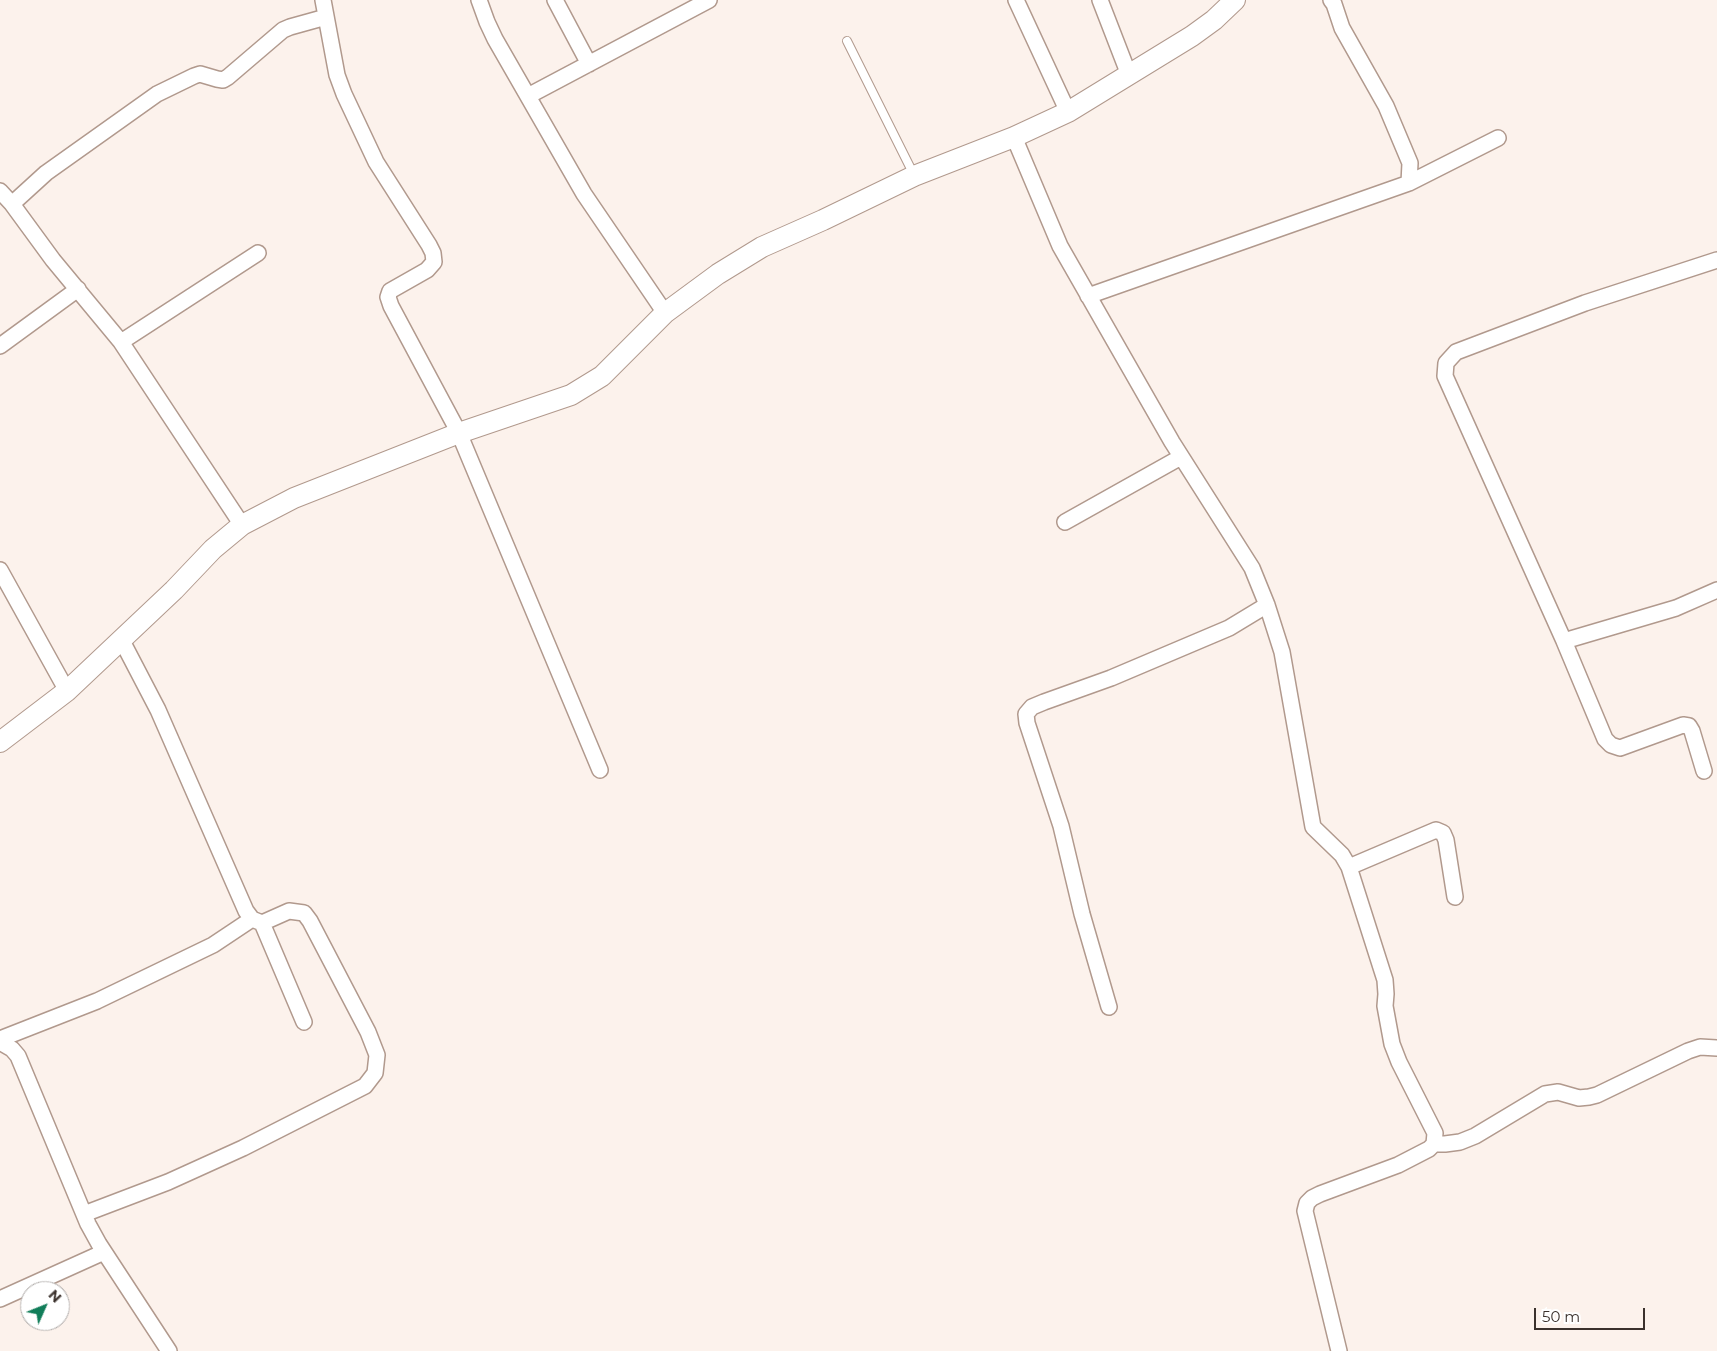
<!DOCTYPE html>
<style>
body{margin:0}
#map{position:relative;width:1717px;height:1351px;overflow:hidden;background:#fcf2ec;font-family:Montserrat,sans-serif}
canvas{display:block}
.north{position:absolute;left:20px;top:1281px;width:50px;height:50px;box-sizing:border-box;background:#fff;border:1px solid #b1adab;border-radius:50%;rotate:46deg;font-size:14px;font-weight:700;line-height:20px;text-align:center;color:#3b312c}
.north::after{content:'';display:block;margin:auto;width:18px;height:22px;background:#117d59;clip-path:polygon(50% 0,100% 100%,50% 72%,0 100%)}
.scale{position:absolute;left:1534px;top:1308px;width:111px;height:22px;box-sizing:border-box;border:2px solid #3b312c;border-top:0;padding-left:6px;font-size:15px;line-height:18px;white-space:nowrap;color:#3b312c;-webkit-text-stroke:4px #fff;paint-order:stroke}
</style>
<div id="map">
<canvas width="1717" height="1351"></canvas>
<div class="north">N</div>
<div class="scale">50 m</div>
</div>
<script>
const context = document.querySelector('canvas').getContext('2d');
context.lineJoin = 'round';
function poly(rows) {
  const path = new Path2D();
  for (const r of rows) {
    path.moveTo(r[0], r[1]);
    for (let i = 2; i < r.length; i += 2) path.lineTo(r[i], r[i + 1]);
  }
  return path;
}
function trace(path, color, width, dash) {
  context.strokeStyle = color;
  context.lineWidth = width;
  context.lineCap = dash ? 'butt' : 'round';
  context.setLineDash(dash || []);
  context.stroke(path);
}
const lane = poly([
 [847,41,914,175]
]);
const street = poly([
 [323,0,337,75,344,94,376,162,429,245,433,253,434,262,427,270,390,291,388,297,391,306,459,433,600,770],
 [479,0,487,22,495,39,584,194,665,313],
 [555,0,589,64],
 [1016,0,1068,112],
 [1100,0,1129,75],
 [1331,0,1334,4,1342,28,1386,106,1410,163,1409,183],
 [528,96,709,0],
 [1014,137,1060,246,1172,442,1252,568,1267,605,1282,652,1313,827,1342,855,1349,867,1385,980,1386,994,1385,1006,1392,1044,1399,1062,1435,1133,1434,1144,1429,1149,1398,1165,1320,1194,1312,1198,1307,1203,1305,1211,1339,1351],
 [0,191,12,204,53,260,121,342,242,525],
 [12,204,46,173,157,94,194,76,200,74,217,79,223,80,228,77,283,30,290,27,326,17],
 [1088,296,1409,183,1498,138],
 [121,342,258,253],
 [0,346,78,289],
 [1065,522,1181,457],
 [0,570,67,691],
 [1564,641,1676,608,1717,590],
 [1704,771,1692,731,1689,726,1683,725,1620,748,1611,745,1605,739,1564,641,1445,376,1446,363,1456,352,1585,303,1717,260],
 [1349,867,1436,830,1443,833,1446,840,1455,897],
 [262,923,304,1022],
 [1109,1007,1082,914,1061,826,1027,723,1026,714,1032,707,1044,702,1111,678,1229,628,1267,605],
 [0,1039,97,1001,213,945,252,919],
 [0,1042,12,1049,18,1056,88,1224,99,1244,169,1351],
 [1434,1144,1445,1144,1460,1142,1475,1136,1545,1094,1558,1092,1579,1098,1589,1097,1597,1095,1688,1051,1700,1047,1717,1048],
 [84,1214,168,1182,243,1148,365,1086,375,1073,377,1055,368,1032,310,921,304,913,289,911,262,923,252,919,246,911,158,710,121,639],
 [0,1299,104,1252]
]);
const secondary = poly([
 [0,742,67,691,174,590,213,549,242,525,294,498,459,433,571,395,602,376,665,313,718,274,762,247,823,220,914,176,1014,137,1068,112,1192,36,1214,20,1235,0]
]);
trace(lane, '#b1998d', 10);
trace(street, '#b1998d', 18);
trace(secondary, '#b1998d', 22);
trace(lane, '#fff', 8);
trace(street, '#fff', 15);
trace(secondary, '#fff', 20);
</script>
